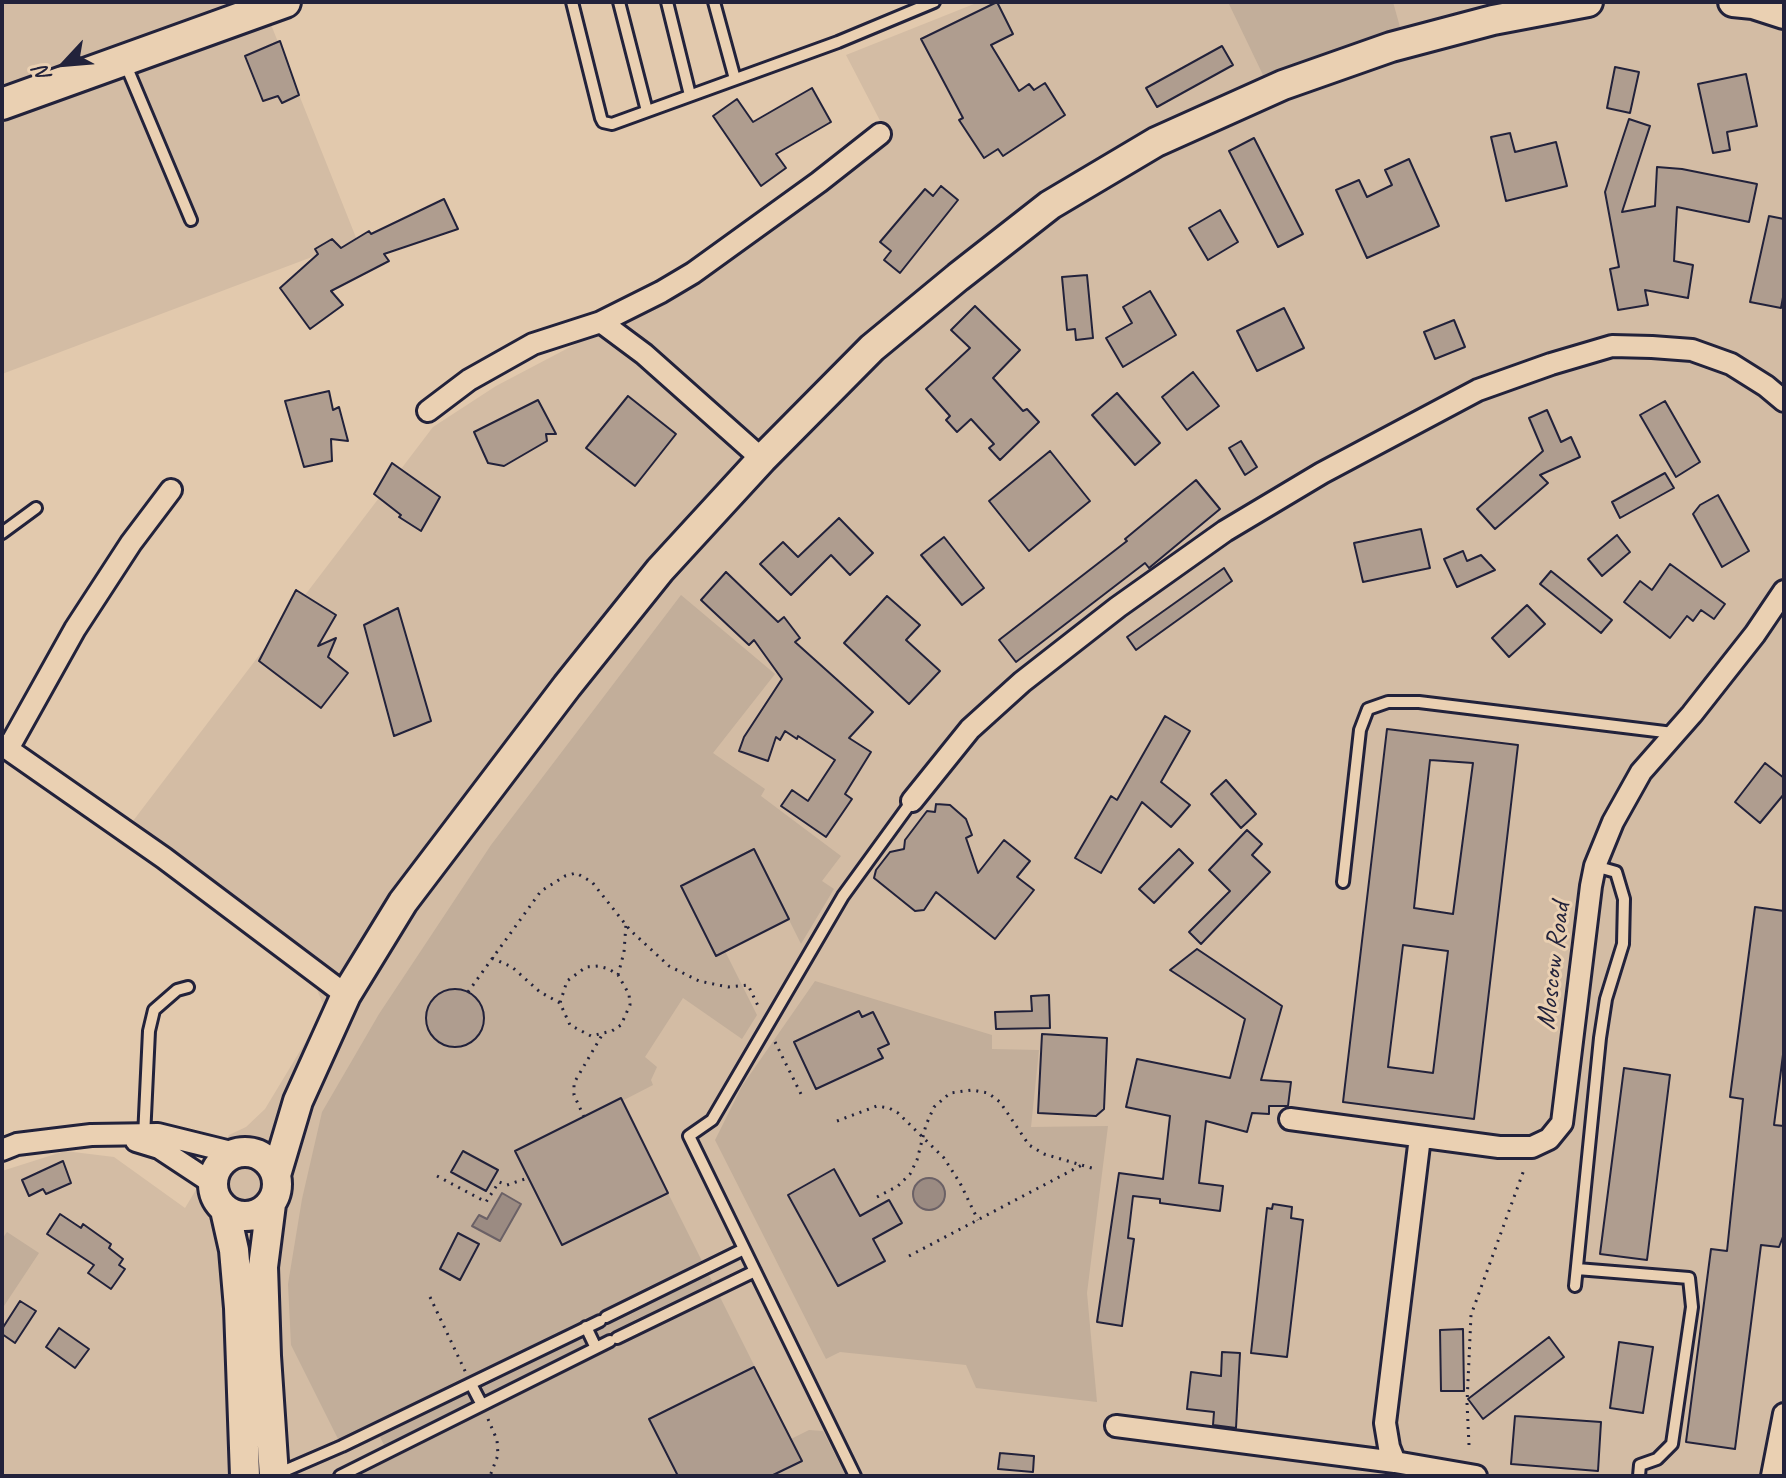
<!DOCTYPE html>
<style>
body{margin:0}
#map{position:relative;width:1786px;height:1478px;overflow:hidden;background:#e2c9ad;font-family:Caveat,sans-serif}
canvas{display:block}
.frame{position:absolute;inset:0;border:4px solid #22223b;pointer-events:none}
.north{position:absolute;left:24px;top:24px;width:80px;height:80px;-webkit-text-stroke:6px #ead0b2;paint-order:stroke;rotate:244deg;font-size:22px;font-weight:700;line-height:32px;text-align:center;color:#22223b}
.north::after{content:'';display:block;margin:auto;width:28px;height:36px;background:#22223b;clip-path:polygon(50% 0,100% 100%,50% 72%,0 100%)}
</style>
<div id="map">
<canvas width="1786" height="1478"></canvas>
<div class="frame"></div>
<div class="north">N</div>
</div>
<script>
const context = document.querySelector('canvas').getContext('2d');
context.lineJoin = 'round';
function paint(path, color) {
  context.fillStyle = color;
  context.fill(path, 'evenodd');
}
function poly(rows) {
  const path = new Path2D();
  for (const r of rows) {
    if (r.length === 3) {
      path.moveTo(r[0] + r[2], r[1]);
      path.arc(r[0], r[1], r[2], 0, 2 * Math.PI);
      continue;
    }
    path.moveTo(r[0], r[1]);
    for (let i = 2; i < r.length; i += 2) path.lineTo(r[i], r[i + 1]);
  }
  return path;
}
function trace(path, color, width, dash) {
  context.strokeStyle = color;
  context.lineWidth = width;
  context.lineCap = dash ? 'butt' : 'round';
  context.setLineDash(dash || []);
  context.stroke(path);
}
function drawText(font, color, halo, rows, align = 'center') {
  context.font = font + ' Caveat,sans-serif';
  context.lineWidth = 6;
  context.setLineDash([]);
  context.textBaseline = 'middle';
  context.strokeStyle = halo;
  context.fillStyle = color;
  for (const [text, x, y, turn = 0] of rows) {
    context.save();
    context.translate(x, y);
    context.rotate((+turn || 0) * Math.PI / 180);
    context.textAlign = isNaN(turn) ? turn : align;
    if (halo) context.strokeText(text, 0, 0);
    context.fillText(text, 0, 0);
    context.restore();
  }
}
paint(poly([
 [2,2,262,2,357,240,2,374],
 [979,2,1784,2,1784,1476,2,1476,2,1171,65,1151,114,1157,185,1208,229,1135,246,1127,265,1109,320,1018,323,1004,315,985,150,863,117,842,433,427,496,386,688,285,888,136,846,55]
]), '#d3bca4');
paint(poly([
 [1228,2,1393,2,1400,27,1263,75],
 [681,595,775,674,713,753,765,789,761,796,841,856,822,881,834,889,801,944,754,850,725,951,757,1015,742,1039,683,998,645,1057,657,1067,651,1080,653,1085,622,1101,791,1439,809,1430,823,1431,846,1476,356,1476,350,1463,385,1447,380,1437,345,1453,291,1345,288,1284,302,1199,322,1112,379,1014,491,845],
 [815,981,992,1035,992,1049,1039,1050,1031,1127,1108,1126,1087,1293,1097,1402,976,1388,966,1365,840,1352,826,1359,715,1140,742,1086],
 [7,1232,39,1253,2,1309,2,1239]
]), '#c2ae9a');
const water = poly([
 [929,1194,16],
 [502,1193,521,1204,500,1241,472,1226,479,1215,487,1219,502,1193]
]);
paint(water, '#9b8b82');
trace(water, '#6b6166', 2);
const building = poly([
 [997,2,1013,34,991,45,1019,91,1029,84,1034,90,1045,83,1065,115,1003,156,998,149,984,158,959,120,963,118,921,39,997,2],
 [280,41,299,95,282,103,278,96,263,101,245,56,280,41],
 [1222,46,1233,65,1157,107,1146,88,1222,46],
 [1615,67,1639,72,1630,113,1607,108,1615,67],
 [1746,74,1757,126,1727,132,1730,150,1713,153,1698,84,1746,74],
 [812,88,831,122,776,154,786,168,761,186,713,116,737,99,753,122,812,88],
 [1629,119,1650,126,1622,212,1655,206,1657,167,1682,169,1757,184,1749,222,1677,207,1674,261,1693,265,1688,298,1645,290,1648,305,1618,310,1610,269,1619,267,1605,192,1629,119],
 [1510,133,1515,152,1556,142,1567,186,1506,201,1491,137,1510,133],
 [1254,138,1303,234,1278,247,1229,151,1254,138],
 [1409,159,1439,226,1367,258,1336,190,1359,180,1367,197,1392,185,1385,170,1409,159],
 [941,186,958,200,900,273,884,260,891,251,880,242,925,189,933,196,941,186],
 [444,199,458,229,384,254,389,261,331,291,343,305,310,329,280,288,318,254,315,249,332,239,341,248,369,231,371,234,444,199],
 [1220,210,1238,242,1208,260,1189,228,1220,210],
 [1769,216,1784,219,1784,292,1781,308,1750,302,1769,216],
 [1087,275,1093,338,1076,340,1075,329,1067,330,1062,277,1087,275],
 [1150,291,1176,335,1123,367,1106,338,1132,323,1123,307,1150,291],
 [975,306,1020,350,993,378,1023,411,1027,409,1039,422,1000,460,989,448,994,444,971,419,957,432,946,420,950,416,926,389,970,348,951,330,975,306],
 [1284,308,1304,348,1257,371,1237,331,1284,308],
 [1454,320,1465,347,1435,359,1424,332,1454,320],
 [1193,372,1219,406,1187,430,1162,397,1193,372],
 [329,391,333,410,339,407,348,441,331,439,332,461,304,467,285,401,329,391],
 [1117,393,1160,443,1135,465,1092,415,1117,393],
 [628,396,676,434,635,486,586,448,628,396],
 [538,400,556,434,546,434,547,441,504,466,488,463,474,432,538,400],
 [1665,401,1700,462,1676,477,1640,415,1665,401],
 [1547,410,1561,442,1571,437,1580,457,1540,475,1548,483,1495,529,1477,509,1543,451,1529,418,1547,410],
 [1241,441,1257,467,1245,475,1229,448,1241,441],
 [1050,451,1090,501,1029,551,989,501,1050,451],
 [392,463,440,497,421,531,399,517,401,515,374,494,392,463],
 [1665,473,1674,488,1620,518,1612,502,1665,473],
 [1196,480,1220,509,1149,568,1145,563,1016,662,999,640,1127,541,1125,539,1196,480],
 [1718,495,1749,551,1722,567,1693,514,1700,505,1718,495],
 [839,518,873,553,850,575,831,555,791,595,760,564,783,542,798,557,839,518],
 [1421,529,1430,568,1363,582,1354,543,1421,529],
 [1617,535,1630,552,1602,576,1588,559,1617,535],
 [944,537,984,588,962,605,921,555,944,537],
 [1463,551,1467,561,1481,555,1495,570,1457,587,1444,559,1463,551],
 [1670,564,1725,604,1714,619,1701,610,1693,621,1687,616,1670,638,1624,602,1640,581,1652,590,1670,564],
 [1224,568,1232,581,1136,650,1127,637,1224,568],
 [1551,571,1612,620,1601,633,1540,584,1551,571],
 [726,572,778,622,784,617,800,638,795,642,873,712,849,738,871,752,845,794,852,799,826,837,781,806,792,790,808,801,835,760,798,736,797,739,785,731,780,740,776,737,768,761,739,751,744,737,782,679,754,640,749,645,701,600,726,572],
 [296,590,336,615,318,646,336,638,328,657,348,673,321,708,259,661,296,590],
 [887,596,920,625,906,640,940,671,909,704,844,643,887,596],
 [1527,605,1545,624,1509,657,1492,638,1527,605],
 [398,608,431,721,394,736,364,625,398,608],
 [1165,716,1190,731,1161,782,1190,805,1171,827,1142,802,1101,873,1075,858,1111,796,1117,800,1165,716],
 [1387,729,1518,745,1474,1119,1343,1102,1387,729],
 [1430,760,1473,763,1453,914,1414,908,1430,760],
 [1403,945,1448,951,1433,1073,1388,1067,1403,945],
 [1765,763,1784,778,1784,794,1760,823,1735,802,1765,763],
 [1226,780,1256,814,1241,828,1211,794,1226,780],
 [936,804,950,805,966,819,972,835,966,838,978,873,1004,840,1030,861,1017,877,1034,890,995,939,936,892,924,910,915,911,874,878,876,870,890,852,904,849,905,840,927,811,935,812,936,804],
 [1247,830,1262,844,1252,855,1270,872,1201,944,1189,932,1230,891,1209,870,1247,830],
 [754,849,789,919,716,956,681,886,754,849],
 [1179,849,1193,863,1154,903,1139,889,1179,849],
 [1755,907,1784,911,1784,1047,1774,1125,1784,1126,1784,1234,1779,1247,1761,1245,1735,1449,1686,1442,1711,1249,1727,1251,1743,1099,1730,1097,1755,907],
 [1197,949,1282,1006,1261,1080,1291,1082,1288,1106,1269,1106,1269,1114,1252,1113,1247,1132,1206,1121,1199,1183,1223,1186,1220,1211,1160,1203,1160,1199,1133,1196,1128,1238,1134,1239,1122,1326,1097,1322,1119,1173,1163,1179,1170,1116,1126,1107,1137,1059,1230,1078,1245,1019,1170,970,1197,949],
 [455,1018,29],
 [1049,995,1050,1028,996,1029,995,1012,1032,1011,1031,996,1049,995],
 [859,1011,862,1017,873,1012,889,1044,878,1049,883,1058,816,1089,794,1042,859,1011],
 [1042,1034,1107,1038,1104,1109,1096,1116,1038,1113,1042,1034],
 [1624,1068,1670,1075,1647,1260,1600,1254,1624,1068],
 [621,1098,668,1193,562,1245,515,1151,621,1098],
 [463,1151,498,1170,486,1191,451,1172,463,1151],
 [63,1161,71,1183,46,1194,43,1189,29,1196,22,1180,63,1161],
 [834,1169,860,1216,889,1200,902,1223,873,1239,885,1261,838,1286,788,1195,834,1169],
 [1273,1204,1292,1207,1291,1218,1303,1220,1287,1357,1251,1353,1267,1208,1272,1209,1273,1204],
 [60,1214,81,1228,83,1224,111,1244,109,1248,123,1259,119,1265,125,1269,111,1289,88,1273,94,1265,47,1234,60,1214],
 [458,1233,479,1244,460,1280,440,1269,458,1233],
 [20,1301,36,1311,15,1343,2,1334,2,1329,20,1301],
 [59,1328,89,1349,75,1368,46,1347,59,1328],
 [1463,1329,1464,1391,1441,1391,1440,1330,1463,1329],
 [1549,1337,1564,1357,1483,1419,1468,1399,1549,1337],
 [1619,1342,1653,1347,1643,1413,1610,1408,1619,1342],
 [1222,1352,1240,1353,1236,1428,1213,1425,1214,1412,1187,1409,1191,1372,1221,1376,1222,1352],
 [754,1367,802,1461,771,1476,678,1476,649,1419,754,1367],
 [1515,1416,1601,1422,1598,1471,1511,1464,1515,1416],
 [1000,1453,1034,1456,1033,1472,998,1469,1000,1453]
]);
paint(building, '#af9d8f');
trace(building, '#22223b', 2);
const lane = poly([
 [572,2,601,118,603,122,612,124,838,42,934,2],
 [619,2,647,111],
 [667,2,690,95],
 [714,2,735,79],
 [125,63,191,220],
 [2,533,36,508],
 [1343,882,1360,730,1368,709,1388,702,1419,702,1673,733],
 [144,1137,149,1031,154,1010,177,990,188,987],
 [1577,1269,1689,1278,1692,1307,1672,1444,1657,1459,1640,1465,1639,1476],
 [1575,1286,1600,1038,1606,999,1623,944,1624,899,1616,872,1595,866],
 [606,1317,744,1249],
 [586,1327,596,1348],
 [617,1338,755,1271],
 [471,1384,482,1405],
 [277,1474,342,1446,600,1321],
 [340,1476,610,1341],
 [855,1476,689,1136,712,1120,843,896,912,801]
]);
const street = poly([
 [601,322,661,292,693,273,819,182,880,134],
 [428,411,469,380,533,344,601,322,644,354,762,459],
 [2,745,164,858,346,995],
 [8,749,75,629,131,543,171,490],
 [912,801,970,729,1022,682,1118,607,1225,531,1322,473,1478,390,1551,364,1612,346,1652,347,1692,350,1731,364,1766,386,1784,401],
 [1290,1119,1499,1147,1532,1147,1549,1139,1562,1123,1591,886,1595,866,1613,822,1641,772,1692,714,1755,634,1784,591],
 [136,1141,159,1148,212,1183],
 [2,1150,17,1144,91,1135,158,1134,235,1153],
 [1116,1426,1395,1462,1476,1476],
 [1395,1462,1389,1447,1385,1423,1420,1137],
 [1772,1476,1784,1414]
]);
const secondary = poly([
 [1733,2,1753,4,1784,14],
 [245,1184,32],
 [276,1175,298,1101,346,995,403,902,567,686,660,570,762,459,872,348,958,277,1050,205,1156,142,1283,85,1391,47,1493,20,1588,2],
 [271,1204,263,1267,266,1356,274,1476],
 [225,1210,234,1250,239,1308,245,1476]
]);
const primary = poly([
 [2,104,285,2]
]);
trace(lane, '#22223b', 16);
trace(street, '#22223b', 26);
trace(secondary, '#22223b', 34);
trace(primary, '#22223b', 36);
trace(poly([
 [492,958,512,967,540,992,560,1003,570,1025,591,1036,612,1031,621,1025,630,1005,629,994,618,975,609,969,598,966,586,967,567,981,560,1003],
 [618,975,624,952,626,924],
 [468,992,541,891,565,876,576,873,592,882,630,930,669,966,699,981,728,987,748,985,760,1010],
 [775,1042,802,1096],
 [584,1117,574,1095,574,1083,602,1035],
 [837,1121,877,1106,889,1108,898,1113,944,1158,960,1183,978,1220],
 [437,1176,486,1202,499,1182,507,1185,528,1178],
 [877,1197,898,1186,910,1174,917,1160,926,1125,934,1107,950,1093,972,1090,988,1093,1000,1102,1029,1145,1044,1154,1095,1169],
 [909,1256,1082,1165],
 [430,1297,466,1373],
 [488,1419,497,1440,498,1455,490,1476],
 [1469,1445,1467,1403,1471,1315,1525,1167]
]), '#22223b', 3, [2, 6]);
trace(lane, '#ead0b2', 10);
trace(street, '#ead0b2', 20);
trace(secondary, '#ead0b2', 28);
trace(primary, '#ead0b2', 30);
drawText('28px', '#22223b', '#ead0b2', [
 ["Moscow Road",1554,966,-83]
]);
</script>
